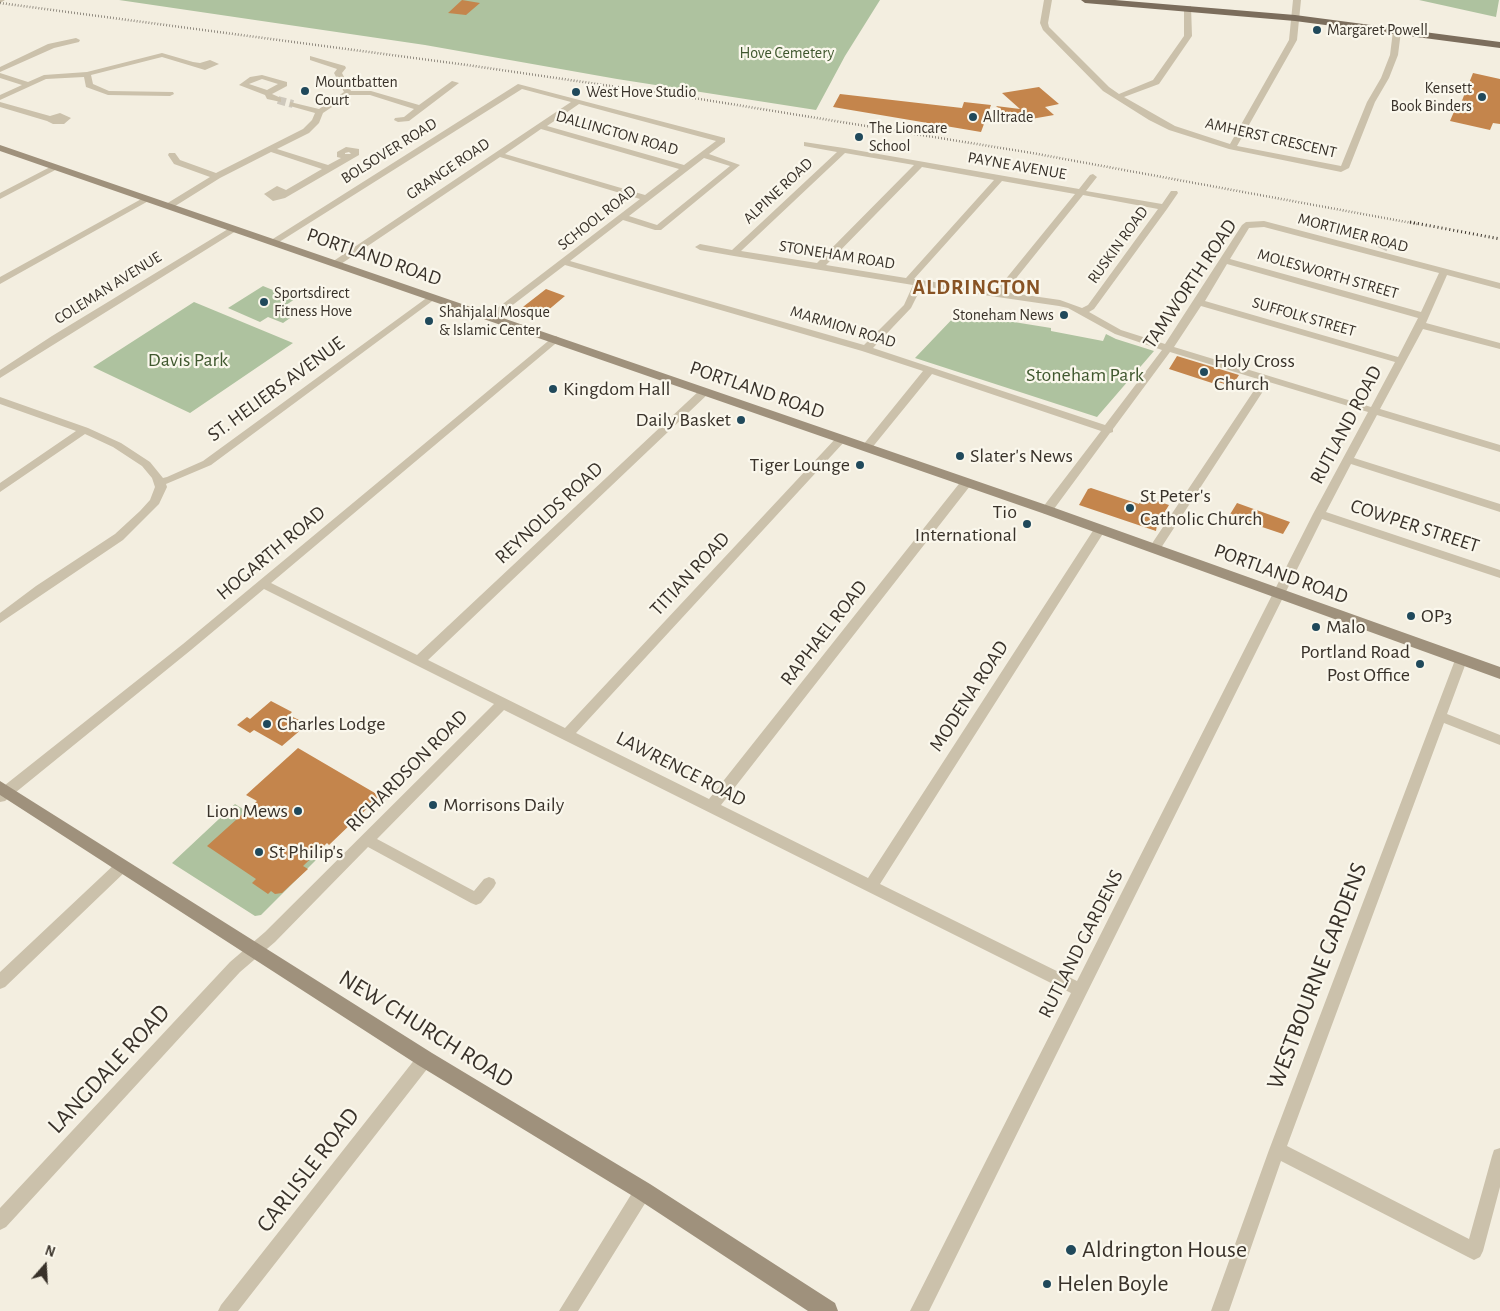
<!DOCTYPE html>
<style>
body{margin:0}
#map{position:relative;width:1500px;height:1311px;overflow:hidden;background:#f3eee0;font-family:"Alegreya Sans",sans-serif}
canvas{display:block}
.north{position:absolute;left:20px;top:1241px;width:50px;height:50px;-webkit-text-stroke:4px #faf7ec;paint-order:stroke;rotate:19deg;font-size:14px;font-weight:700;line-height:20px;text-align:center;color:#39322a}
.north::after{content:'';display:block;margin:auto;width:18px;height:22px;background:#39322a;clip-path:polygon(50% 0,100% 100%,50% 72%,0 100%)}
</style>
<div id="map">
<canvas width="1500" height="1311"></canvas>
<div class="north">N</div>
</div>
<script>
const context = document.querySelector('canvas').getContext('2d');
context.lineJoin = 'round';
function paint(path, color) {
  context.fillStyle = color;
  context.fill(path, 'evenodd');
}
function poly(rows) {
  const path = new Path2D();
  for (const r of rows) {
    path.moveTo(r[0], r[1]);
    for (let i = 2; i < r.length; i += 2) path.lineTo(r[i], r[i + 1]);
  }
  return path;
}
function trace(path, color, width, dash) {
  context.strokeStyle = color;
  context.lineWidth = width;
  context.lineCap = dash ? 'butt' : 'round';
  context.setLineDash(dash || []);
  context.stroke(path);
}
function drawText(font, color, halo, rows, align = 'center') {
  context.font = font + ' "Alegreya Sans",sans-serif';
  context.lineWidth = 4.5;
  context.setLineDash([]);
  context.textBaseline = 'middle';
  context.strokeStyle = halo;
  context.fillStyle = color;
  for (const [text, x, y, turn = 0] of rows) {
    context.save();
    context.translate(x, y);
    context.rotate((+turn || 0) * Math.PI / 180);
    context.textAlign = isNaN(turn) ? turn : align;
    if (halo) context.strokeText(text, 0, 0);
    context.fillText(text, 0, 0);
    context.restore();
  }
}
paint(poly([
 [119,0,880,0,845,56,816,110,617,79,425,45],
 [1419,0,1499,0,1496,17],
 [263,286,295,299,286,305,300,311,283,323,268,317,260,322,228,308],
 [194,302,293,343,190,413,93,367],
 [958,313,1051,328,1051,331,1103,341,1106,334,1116,339,1154,351,1097,417,915,358],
 [235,804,319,857,261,915,255,916,172,863]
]), '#aec29f');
paint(poly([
 [462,0,480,3,466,15,448,13],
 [1473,73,1500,79,1500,124,1493,123,1490,130,1450,121,1456,107,1459,108],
 [1039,87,1059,104,1045,107,1054,115,1014,122,996,106,1020,109,1002,93],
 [840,94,962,108,964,102,991,105,981,132,833,107],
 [546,289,565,296,540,317,519,310],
 [1177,356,1239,375,1232,386,1214,381,1212,383,1169,369],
 [1091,488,1139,504,1143,496,1169,505,1157,525,1156,531,1079,505,1088,489],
 [1237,503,1290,522,1283,534,1229,516],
 [271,701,292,712,289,715,299,720,295,723,303,728,282,746,254,730,250,733,237,725,247,717,250,719],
 [298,748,380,796,329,845,327,843,303,866,308,869,282,893,275,894,271,891,268,894,252,883,256,879,207,846,257,801,246,795]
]), '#c4854c');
trace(poly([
 [278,100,293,104]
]), '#cec8bc', 8, [8, 4]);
trace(poly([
 [1382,249,1385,243]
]), '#cec8bc', 10, [10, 5]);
paint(poly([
 [0,0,5,0,0,3,0,0],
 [1044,0,1052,0,1048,23,1049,27,1109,87,1119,94,1153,80,1184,36,1184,8,1191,6,1192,36,1159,84,1124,97,1175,126,1230,144,1289,40,1293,0,1301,0,1297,40,1237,146,1341,166,1367,102,1381,78,1390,55,1393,31,1397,29,1401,31,1398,55,1389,78,1375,102,1349,168,1341,172,1229,149,1169,130,1149,120,1103,91,1043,30,1040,23,1044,0],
 [76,38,80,40,79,42,54,48,0,72,0,67,48,44,76,38],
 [162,53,193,62,200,63,210,60,219,64,205,70,162,57,91,75,93,84,109,91,173,92,174,94,170,96,108,95,86,87,84,77,46,79,0,100,0,95,22,85,0,78,0,73,28,82,44,75,87,72,162,53],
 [310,56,345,66,346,68,342,73,351,91,371,91,419,105,452,81,459,83,409,121,398,122,394,120,395,118,404,117,414,109,370,95,350,95,323,113,319,123,309,133,277,149,328,165,341,158,337,157,337,152,346,147,359,149,359,155,285,198,273,201,264,194,277,186,286,190,322,169,271,152,220,178,172,208,166,208,166,204,210,177,174,164,168,155,169,153,175,153,180,160,216,173,303,129,312,120,315,113,290,106,290,102,319,109,344,92,334,73,337,69,310,60,310,56],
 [349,152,351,154,345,154,345,153,349,152],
 [262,75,287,82,287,86,272,94,281,98,281,102,267,99,265,95,239,85,250,77,262,75],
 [262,79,278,84,267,90,249,84,262,79],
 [518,84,725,138,725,142,709,154,740,165,661,230,655,230,623,220,570,261,864,345,904,305,913,285,734,256,700,250,695,247,700,244,732,250,837,152,804,146,804,142,844,148,1079,189,1090,175,1093,174,1097,177,1086,191,1162,204,1171,191,1177,191,1178,193,1167,209,1094,309,1089,312,1121,330,1165,344,1242,225,1246,222,1264,221,1500,283,1500,289,1447,275,1426,323,1500,343,1500,349,1423,329,1380,409,1500,445,1500,452,1377,415,1354,458,1500,504,1500,512,1351,464,1326,512,1500,570,1500,578,1322,519,929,1311,910,1311,1071,993,504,710,377,839,474,891,484,879,489,877,494,879,496,883,494,887,481,903,476,905,471,903,368,847,275,942,240,972,6,1227,0,1230,0,1208,230,962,265,932,494,704,264,589,191,650,5,801,0,802,0,789,183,644,553,337,556,336,561,339,271,583,417,655,701,389,709,389,709,393,428,660,565,728,837,437,845,437,846,439,845,441,576,733,709,799,962,480,970,480,972,483,970,486,721,805,868,878,1096,526,1104,526,1106,529,1104,532,880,884,1077,981,1313,514,1368,412,1269,382,1159,551,1155,552,1151,551,1149,548,1261,380,1170,352,1113,429,1113,432,1110,433,1051,513,1047,514,1043,513,1041,510,1043,507,1101,431,932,374,871,449,863,449,862,447,863,445,923,371,862,351,565,265,493,320,487,320,487,316,640,199,500,157,338,266,332,266,332,262,571,102,522,89,276,244,268,242,518,84],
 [579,104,716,141,684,165,547,126,579,104],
 [541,129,679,169,645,195,505,154,541,129],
 [845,153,914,165,817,263,741,251,845,153],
 [704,158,730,166,657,225,629,216,704,158],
 [922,167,994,180,906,278,826,265,922,167],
 [1002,181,1075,194,996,291,914,279,1002,181],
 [1083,195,1158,209,1088,305,1082,308,1060,300,1005,292,1083,195],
 [1264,227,1439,273,1421,312,1230,259,1249,228,1264,227],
 [1227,264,1418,318,1398,357,1205,301,1227,264],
 [922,286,1059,306,1068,308,1115,334,1162,350,1105,425,873,348,911,308,922,286],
 [1201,306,1395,362,1371,407,1174,347,1201,306],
 [0,102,50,116,60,113,71,118,64,124,53,124,47,121,0,107,0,102],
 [54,165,61,167,0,199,0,193,54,165],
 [145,197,152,199,0,284,0,277,145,197],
 [233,226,237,229,236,231,0,378,0,370,52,336,233,226],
 [432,294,437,297,435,299,211,465,166,484,167,487,159,504,123,540,0,623,0,613,36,586,115,534,140,511,150,500,155,487,152,478,142,466,113,447,85,434,0,492,0,483,76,431,0,404,0,397,88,428,121,443,150,462,163,478,167,477,203,461,432,294],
 [1461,655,1467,660,1447,714,1500,735,1500,745,1444,723,1287,1146,1469,1239,1492,1156,1494,1150,1500,1148,1500,1187,1483,1251,1480,1257,1474,1260,1468,1257,1281,1161,1229,1311,1211,1311,1269,1150,1455,660,1461,655],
 [122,860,127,862,129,866,127,870,5,987,0,989,0,972,117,862,122,860],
 [425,1052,431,1054,433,1059,431,1064,238,1311,218,1311,221,1305,419,1054,425,1052],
 [643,1183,649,1185,651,1191,649,1197,578,1311,559,1311,637,1185,643,1183]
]), '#cbc1ab');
paint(poly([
 [0,145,1052,507,1500,667,1500,679,1042,513,0,151,0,145],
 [0,781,432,1053,650,1184,835,1303,838,1311,808,1311,636,1198,418,1065,0,795,0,781]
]), '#9f917c');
paint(poly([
 [1081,0,1115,0,1295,15,1500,42,1500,48,1295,21,1085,3,1081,0]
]), '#7b6d5c');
trace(poly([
 [0,3,467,65,700,99,1032,153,1417,224]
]), '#39322a', 2.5, [0.5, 2.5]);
trace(poly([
 [1410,222,1500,239]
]), '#39322a', 3, [1, 3]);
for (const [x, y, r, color] of [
 [1317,30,5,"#20495b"],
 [305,91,5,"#20495b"],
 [576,92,5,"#20495b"],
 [1482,97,5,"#20495b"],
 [973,117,5,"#20495b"],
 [859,137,5,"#20495b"],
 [264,302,5,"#20495b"],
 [1064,315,5,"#20495b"],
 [429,321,5,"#20495b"],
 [1204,372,5,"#20495b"],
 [553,389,5,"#20495b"],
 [741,420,5,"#20495b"],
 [960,456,5,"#20495b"],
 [860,465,5,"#20495b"],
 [1130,508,5,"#20495b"],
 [1027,524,5,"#20495b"],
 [1411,616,5,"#20495b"],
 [1316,627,5,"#20495b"],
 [1420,664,5,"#20495b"],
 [267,724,5,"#20495b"],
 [433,805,5,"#20495b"],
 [298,811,5,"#20495b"],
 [259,852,5,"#20495b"],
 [1071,1250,6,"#20495b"],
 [1047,1284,5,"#20495b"]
]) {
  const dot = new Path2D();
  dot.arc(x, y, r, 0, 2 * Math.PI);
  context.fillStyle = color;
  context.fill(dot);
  trace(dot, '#faf7ec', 2);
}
drawText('16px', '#39322a', '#faf7ec', [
 ["Margaret Powell",1327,30],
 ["Mountbatten",315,82],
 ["Court",315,100],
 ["Kensett",1472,88,"right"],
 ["Book Binders",1472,106,"right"],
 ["West Hove Studio",586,92],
 ["Alltrade",983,117],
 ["The Lioncare",869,128],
 ["School",869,146],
 ["Sportsdirect",274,293],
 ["Fitness Hove",274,311],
 ["Shahjalal Mosque",439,312],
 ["& Islamic Center",439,330],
 ["Stoneham News",1054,315,"right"]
], 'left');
drawText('16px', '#3f572e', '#faf7ec', [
 ["Hove Cemetery",787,53]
]);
drawText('16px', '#39322a', '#faf7ec', [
 ["DALLINGTON ROAD",617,133,16],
 ["AMHERST CRESCENT",1271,138,13],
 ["BOLSOVER ROAD",389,151,-32],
 ["PAYNE AVENUE",1017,166,10],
 ["GRANGE ROAD",448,169,-34],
 ["ALPINE ROAD",778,191,-43],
 ["SCHOOL ROAD",597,218,-38],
 ["MORTIMER ROAD",1353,233,15],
 ["RUSKIN ROAD",1118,245,-54],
 ["STONEHAM ROAD",837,255,9],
 ["MOLESWORTH STREET",1328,274,16],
 ["COLEMAN AVENUE",108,288,-32],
 ["SUFFOLK STREET",1304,317,16],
 ["MARMION ROAD",843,327,17]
]);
drawText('20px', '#39322a', '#faf7ec', [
 ["PORTLAND ROAD",374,257,19],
 ["TAMWORTH ROAD",1190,284,-56],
 ["ST. HELIERS AVENUE",276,389,-36],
 ["PORTLAND ROAD",757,390,19],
 ["RUTLAND ROAD",1346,425,-62],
 ["REYNOLDS ROAD",549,513,-43],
 ["COWPER STREET",1415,526,18],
 ["HOGARTH ROAD",271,553,-40],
 ["TITIAN ROAD",690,574,-47],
 ["PORTLAND ROAD",1281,574,20],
 ["RAPHAEL ROAD",824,633,-52],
 ["MODENA ROAD",969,696,-57],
 ["LAWRENCE ROAD",681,769,27],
 ["RICHARDSON ROAD",407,771,-45],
 ["RUTLAND GARDENS",1081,944,-63]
]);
drawText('20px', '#3f572e', '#faf7ec', [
 ["Davis Park",188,360],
 ["Stoneham Park",1085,375]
]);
drawText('20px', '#39322a', '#faf7ec', [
 ["Holy Cross",1214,361],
 ["Church",1214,384],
 ["Kingdom Hall",563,389],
 ["Daily Basket",731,420,"right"],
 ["Slater's News",970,456],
 ["Tiger Lounge",850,465,"right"],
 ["St Peter's",1140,496],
 ["Catholic Church",1140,519],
 ["Tio",1017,512,"right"],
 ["International",1017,535,"right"],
 ["OP3",1421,616],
 ["Malo",1326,627],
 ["Portland Road",1410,652,"right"],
 ["Post Office",1410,675,"right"],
 ["Charles Lodge",277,724],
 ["Morrisons Daily",443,805],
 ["Lion Mews",288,811,"right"],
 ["St Philip's",269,852]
], 'left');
context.letterSpacing = '1px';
drawText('bold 21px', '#885324', '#faf7ec', [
 ["ALDRINGTON",977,288]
]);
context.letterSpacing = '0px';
drawText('24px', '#39322a', '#faf7ec', [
 ["WESTBOURNE GARDENS",1317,976,-69],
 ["NEW CHURCH ROAD",426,1029,32],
 ["LANGDALE ROAD",109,1069,-47],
 ["CARLISLE ROAD",308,1170,-52]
]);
drawText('24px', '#39322a', '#faf7ec', [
 ["Aldrington House",1082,1250],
 ["Helen Boyle",1057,1284]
], 'left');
</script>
